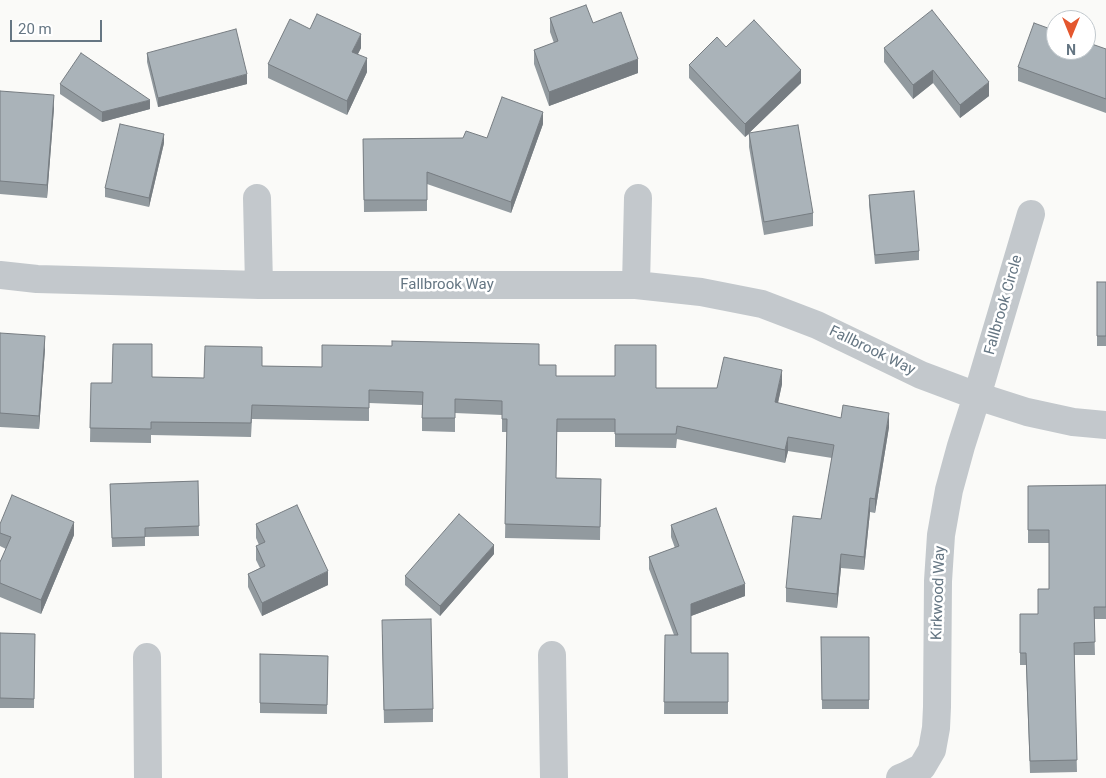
<!DOCTYPE html>
<style>
body{margin:0}
#map{position:relative;width:1106px;height:778px;overflow:hidden;background:#fafaf8;font-family:Roboto,sans-serif}
canvas{display:block}
.north{position:absolute;left:1046px;top:10px;width:50px;height:50px;box-sizing:border-box;background:#fff;border:1px solid #c1c8cd;border-radius:50%;rotate:180deg;font-size:14px;font-weight:700;line-height:20px;text-align:center;color:#657683}
.north::after{content:'';display:block;margin:auto;width:18px;height:22px;background:#e4572e;clip-path:polygon(50% 0,100% 100%,50% 72%,0 100%)}
.scale{position:absolute;left:10px;top:20px;width:92px;height:22px;box-sizing:border-box;border:2px solid #657683;border-top:0;padding-left:6px;font-size:15px;line-height:18px;white-space:nowrap;color:#657683;-webkit-text-stroke:4px #fff;paint-order:stroke}
</style>
<div id="map">
<canvas width="1106" height="778"></canvas>
<div class="north">N</div>
<div class="scale">20 m</div>
</div>
<script>
const context = document.querySelector('canvas').getContext('2d');
context.lineJoin = 'round';
function poly(rows) {
  const path = new Path2D();
  for (const r of rows) {
    path.moveTo(r[0], r[1]);
    for (let i = 2; i < r.length; i += 2) path.lineTo(r[i], r[i + 1]);
  }
  return path;
}
function trace(path, color, width, dash) {
  context.strokeStyle = color;
  context.lineWidth = width;
  context.lineCap = dash ? 'butt' : 'round';
  context.setLineDash(dash || []);
  context.stroke(path);
}
function paint(path, color) {
  context.fillStyle = color;
  context.fill(path, 'evenodd');
}
function drawText(font, color, halo, rows, align = 'center') {
  context.font = font + ' Roboto,sans-serif';
  context.lineWidth = 5;
  context.setLineDash([]);
  context.textBaseline = 'middle';
  context.strokeStyle = halo;
  context.fillStyle = color;
  for (const [text, x, y, turn = 0] of rows) {
    context.save();
    context.translate(x, y);
    context.rotate((+turn || 0) * Math.PI / 180);
    context.textAlign = isNaN(turn) ? turn : align;
    if (halo) context.strokeText(text, 0, 0);
    context.fillText(text, 0, 0);
    context.restore();
  }
}
trace(poly([
 [257,198,259,285],
 [0,275,37,279,259,285,636,285,701,292,762,304,817,325,921,375,977,396,1027,412,1073,422,1106,425],
 [636,285,638,198],
 [552,655,554,778],
 [147,657,148,778],
 [900,778,905,776,922,767,932,750,936,728,937,707,938,581,941,535,949,490,961,446,977,396,1031,214]
]), '#c3c8cc', 28);
paint(poly([
 [550,18,593,23,638,73,549,106,534,64,534,50,554,43,550,32],
 [310,29,361,48,358,54,367,72,347,115,268,78,268,64],
 [726,47,801,83,749,133,813,213,813,226,764,235,749,147,749,134,745,137,689,78,689,65],
 [884,48,989,96,960,118,933,83,913,99,884,62],
 [1106,49,1106,113,1018,81,1018,67],
 [147,53,247,84,158,107,147,62],
 [60,84,150,109,102,122,60,94],
 [0,91,54,108,47,198,0,194],
 [543,124,511,213,427,184,427,211,364,212,363,139,487,138],
 [164,143,149,207,105,197,105,188],
 [869,195,919,251,919,260,875,264,869,205],
 [1097,282,1106,282,1106,346,1097,346],
 [0,333,45,349,39,429,0,427],
 [539,365,556,376,656,388,717,388,782,384,778,403,841,418,889,427,875,513,870,512,864,570,841,568,837,608,786,602,786,588,821,519,832,458,788,451,785,463,677,439,676,448,615,447,615,432,557,432,556,478,601,479,600,540,505,538,507,432,502,432,502,415,455,413,455,432,422,431,422,405,369,403,369,421,252,419,251,437,151,435,151,443,90,442,91,383,112,383,152,377,204,378,262,366,322,367],
 [198,481,199,536,145,537,145,546,112,547,110,484],
 [1106,485,1106,619,1094,619,1095,655,1074,655,1077,772,1030,773,1026,665,1020,665,1020,614,1038,614,1049,589,1049,543,1028,543,1028,486],
 [0,524,74,535,41,614,0,597,0,562,6,549,0,546],
 [256,524,328,585,262,616,248,587,248,574,260,568,256,560,256,546,259,545,256,538],
 [671,525,745,596,691,616,691,653,728,653,728,714,664,714,665,635,674,635,649,569,649,557,675,548,671,537],
 [494,554,440,616,405,585,405,576],
 [0,633,35,634,34,708,0,708],
 [382,634,433,709,433,722,384,723],
 [821,637,869,637,869,709,822,709],
 [260,654,328,656,327,714,260,713]
]), '#929a9f');
paint(poly([
 [361,34,361,48,352,65,352,52],
 [367,58,367,72,347,115,347,101],
 [638,59,638,73,549,106,549,92],
 [801,70,801,83,745,137,745,124],
 [933,70,933,83,913,99,913,85],
 [247,74,247,84,158,107,158,98],
 [989,82,989,96,960,118,960,105],
 [54,95,54,108,47,198,47,185],
 [150,100,150,109,102,122,102,112],
 [543,112,543,124,511,213,511,202],
 [164,134,164,143,149,207,149,198],
 [45,336,45,349,39,429,39,416],
 [782,370,782,384,775,416,775,402],
 [889,413,889,427,875,513,875,499],
 [788,437,788,451,785,463,785,450],
 [870,498,870,512,864,570,864,557],
 [74,522,74,535,41,614,41,600],
 [494,545,494,554,440,616,440,606],
 [841,554,841,568,837,608,837,594],
 [328,571,328,585,262,616,262,603],
 [745,584,745,596,691,616,691,604]
]), '#777d82');
const building = poly([
 [586,5,593,23,621,12,638,59,549,92,534,50,558,41,550,18,586,5],
 [932,10,989,82,960,105,933,70,913,85,884,48,932,10],
 [317,14,361,34,352,52,367,58,347,101,268,64,290,19,310,29,317,14],
 [754,20,801,70,745,124,689,65,717,37,726,47,754,20],
 [1034,23,1056,31,1056,50,1086,50,1086,42,1106,49,1106,99,1018,67,1034,23],
 [236,29,247,74,158,98,147,53,236,29],
 [81,53,150,100,102,112,60,84,81,53],
 [0,91,54,95,47,185,0,181,0,91],
 [502,97,543,112,511,202,427,172,427,200,364,200,363,139,463,138,466,131,487,138,502,97],
 [120,124,164,134,149,198,105,188,120,124],
 [798,125,813,213,764,222,749,133,798,125],
 [914,191,919,251,875,255,869,195,914,191],
 [1097,282,1106,282,1106,336,1097,336,1097,282],
 [0,333,45,336,39,416,0,413,0,333],
 [392,341,539,344,539,365,556,365,556,376,615,376,615,345,656,345,656,388,717,388,724,357,782,370,775,402,841,418,843,405,889,413,875,499,870,498,864,557,841,554,837,594,786,588,793,516,821,519,834,445,788,437,785,450,677,426,676,434,615,434,615,419,557,419,556,478,601,479,600,527,505,524,507,419,502,419,502,401,455,399,455,418,422,418,423,392,369,390,369,408,252,405,251,423,151,422,151,429,90,428,91,383,112,383,113,344,152,344,152,377,204,378,205,346,262,347,262,366,322,367,322,345,392,346,392,341],
 [198,481,199,526,145,528,145,537,112,538,110,484,198,481],
 [1106,485,1106,607,1094,607,1095,642,1074,643,1077,760,1030,761,1026,653,1020,653,1020,614,1038,614,1038,589,1049,589,1049,530,1028,530,1028,486,1106,485],
 [12,495,74,522,41,600,0,583,0,562,11,537,0,533,0,524,12,495],
 [297,505,328,571,262,603,248,574,265,566,256,546,265,542,256,524,297,505],
 [716,508,745,584,691,604,691,653,728,653,728,702,664,702,665,635,678,635,649,557,679,546,671,525,716,508],
 [459,514,494,545,440,606,405,576,459,514],
 [431,619,433,709,384,710,382,620,431,619],
 [0,633,35,634,34,699,0,698,0,633],
 [821,637,869,637,869,700,822,700,821,637],
 [260,654,328,656,327,705,260,703,260,654]
]);
paint(building, '#aab3b9');
trace(building, '#777d82', 1);
drawText('15px', '#657683', '#fff', [
 ["Fallbrook Way",447,285],
 ["Fallbrook Circle",1004,305,-74],
 ["Fallbrook Way",872,351,26],
 ["Kirkwood Way",939,593,-88]
]);
</script>
